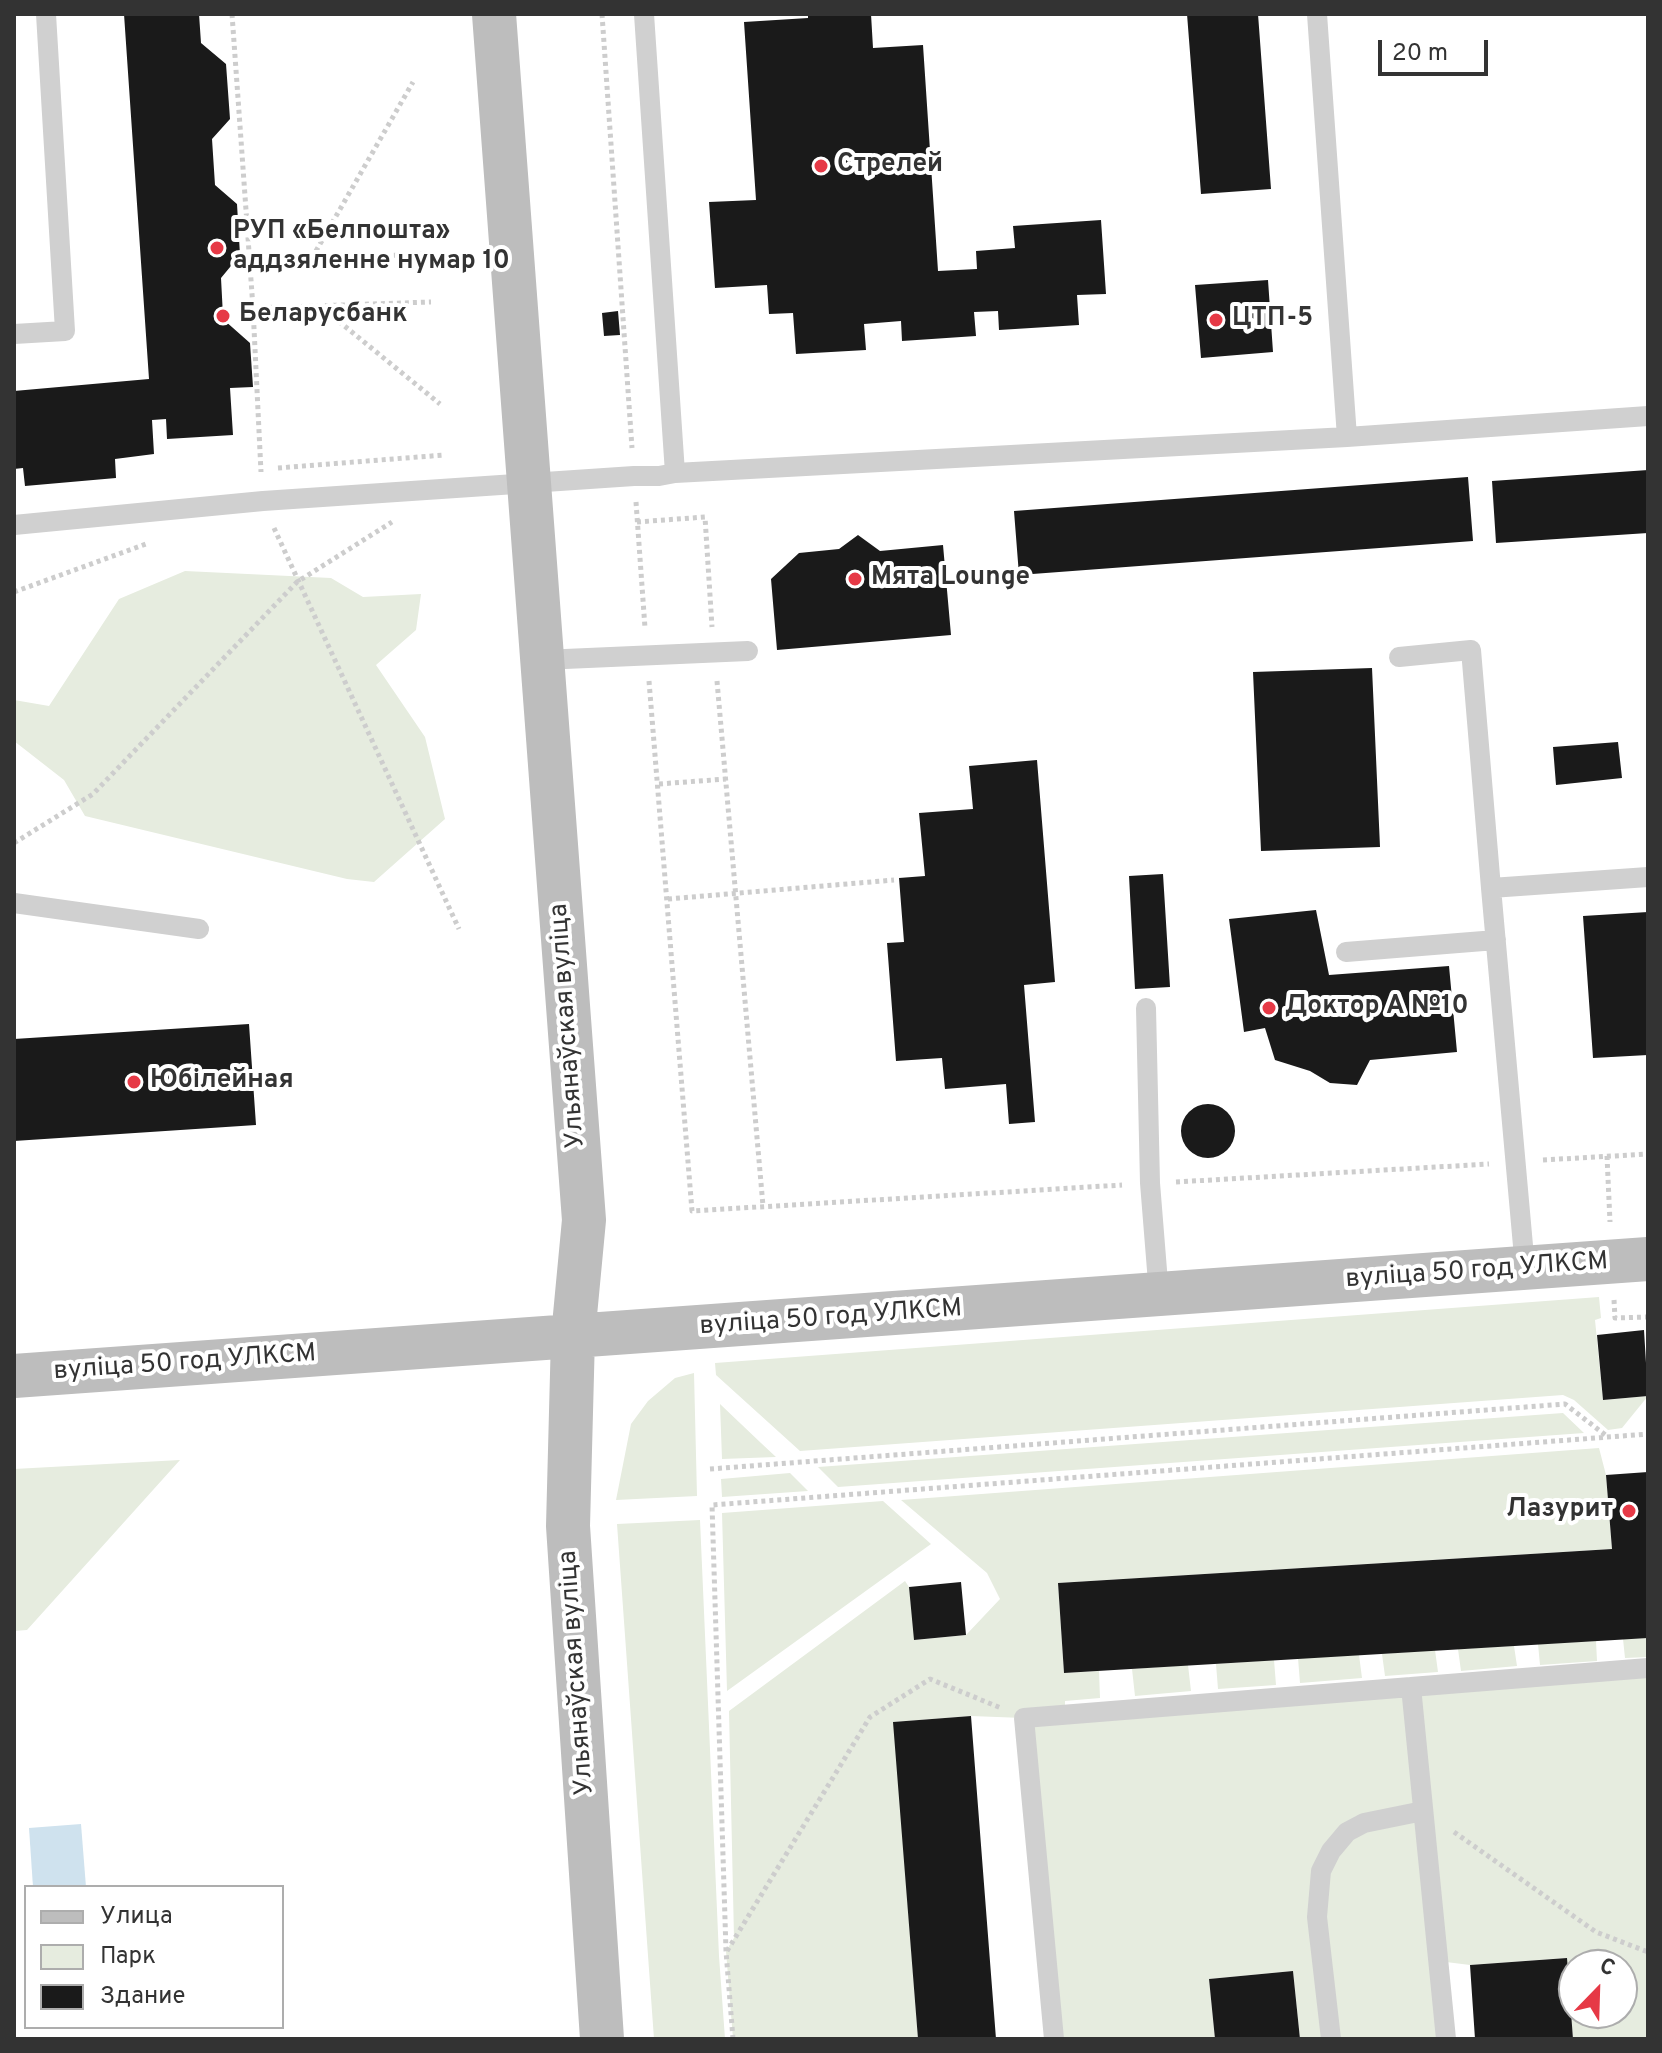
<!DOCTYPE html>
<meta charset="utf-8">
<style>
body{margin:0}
#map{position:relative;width:1662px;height:2053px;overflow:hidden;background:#fff;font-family:Overpass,sans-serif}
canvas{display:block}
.frame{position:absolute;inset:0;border:16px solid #333;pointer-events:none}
.legend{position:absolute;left:24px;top:1885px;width:260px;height:144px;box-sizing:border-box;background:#fff;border:2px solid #adadad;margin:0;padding:10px 14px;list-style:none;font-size:24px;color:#333}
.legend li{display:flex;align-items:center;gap:16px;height:40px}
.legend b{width:40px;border:2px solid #adadad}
.north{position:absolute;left:1558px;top:1949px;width:80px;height:80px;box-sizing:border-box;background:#fff;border:2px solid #adadad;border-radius:50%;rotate:23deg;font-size:22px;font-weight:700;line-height:32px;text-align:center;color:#333}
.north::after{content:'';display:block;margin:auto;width:28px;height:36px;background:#e63946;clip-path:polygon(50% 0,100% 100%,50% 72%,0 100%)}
.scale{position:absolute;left:1378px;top:40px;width:110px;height:36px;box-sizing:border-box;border:4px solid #333;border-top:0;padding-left:10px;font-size:24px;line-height:28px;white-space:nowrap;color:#333;-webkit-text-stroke:6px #fff;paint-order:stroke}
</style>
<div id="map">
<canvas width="1662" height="2053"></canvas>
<div class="frame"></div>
<ul class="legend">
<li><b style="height:10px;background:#bdbdbd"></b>Улица</li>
<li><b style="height:22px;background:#e6ecdf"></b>Парк</li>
<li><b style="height:22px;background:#1a1a1a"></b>Здание</li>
</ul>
<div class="north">С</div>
<div class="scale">20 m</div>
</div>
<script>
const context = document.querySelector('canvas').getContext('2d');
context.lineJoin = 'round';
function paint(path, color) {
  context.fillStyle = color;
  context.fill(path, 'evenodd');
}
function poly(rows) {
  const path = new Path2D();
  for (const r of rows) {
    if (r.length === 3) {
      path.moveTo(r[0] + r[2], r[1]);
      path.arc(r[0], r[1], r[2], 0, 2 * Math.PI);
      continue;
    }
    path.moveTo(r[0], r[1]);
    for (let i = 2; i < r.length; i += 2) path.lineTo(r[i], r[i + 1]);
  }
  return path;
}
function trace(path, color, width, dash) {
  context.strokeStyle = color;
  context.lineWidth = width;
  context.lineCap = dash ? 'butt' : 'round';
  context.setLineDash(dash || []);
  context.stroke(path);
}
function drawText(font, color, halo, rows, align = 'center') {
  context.font = font + ' Overpass,sans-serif';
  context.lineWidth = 8;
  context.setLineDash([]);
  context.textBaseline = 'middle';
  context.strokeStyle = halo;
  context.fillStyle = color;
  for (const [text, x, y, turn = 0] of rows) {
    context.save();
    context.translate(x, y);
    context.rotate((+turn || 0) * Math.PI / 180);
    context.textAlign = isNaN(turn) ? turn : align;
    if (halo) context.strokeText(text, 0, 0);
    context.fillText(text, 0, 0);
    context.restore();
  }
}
paint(poly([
 [185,571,331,578,363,597,421,594,416,630,376,665,425,737,445,819,374,882,347,879,85,816,64,780,14,741,14,700,49,706,119,599],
 [1599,1297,1601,1318,1595,1320,1603,1400,1648,1396,1622,1428,1608,1430,1574,1400,1563,1395,800,1451,716,1375,715,1363],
 [694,1373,697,1496,616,1500,631,1424,648,1401,675,1378],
 [720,1404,761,1443,776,1457,722,1459],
 [1563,1413,1584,1433,838,1487,818,1467],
 [1599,1448,1606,1475,1612,1549,1058,1583,1064,1673,1099,1671,1100,1698,1065,1701,1065,1714,1648,1668,1648,2039,1573,2039,1566,1958,1470,1965,1438,1961,1446,2039,1300,2039,1293,1971,1209,1979,1215,2039,1054,2039,1023,1718,971,1716,894,1722,918,2039,733,2039,726,1951,734,1938,729,1711,905,1581,909,1587,915,1640,966,1635,1000,1599,987,1573,901,1500],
 [1574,1965,1622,1965,1622,2013,1574,2013],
 [180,1460,27,1630,14,1631,14,1469],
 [790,1473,808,1491,722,1497,721,1479],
 [883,1501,931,1544,727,1691,722,1513],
 [700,1520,719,1956,725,2039,654,2039,617,1524],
 [1648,1638,1648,1657,1625,1658,1623,1639],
 [1596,1641,1597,1661,1540,1665,1538,1644],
 [1514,1646,1517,1666,1461,1671,1458,1649],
 [1435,1650,1438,1672,1385,1676,1382,1654],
 [1359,1655,1362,1678,1300,1683,1298,1658],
 [1274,1660,1276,1685,1218,1689,1216,1664],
 [1188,1665,1191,1691,1135,1696,1132,1669]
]), '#e6ecdf');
paint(poly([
 [81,1824,86,1887,33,1887,29,1828]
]), '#cfe2ee');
paint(poly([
 [124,14,199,14,201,43,226,64,230,119,212,139,215,185,237,204,240,255,221,278,223,316,224,320,250,343,253,387,230,388,233,435,167,439,166,419,152,420,154,454,115,459,116,478,25,486,23,468,14,469,14,391,149,379],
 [808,14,871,14,873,48,923,45,938,271,977,269,976,251,1015,248,1013,226,1101,220,1106,294,1077,295,1079,325,999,330,998,311,974,312,976,336,902,341,901,321,864,324,866,350,796,354,793,313,769,314,767,285,715,288,709,202,756,200,744,22,808,18],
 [1187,14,1258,14,1271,189,1201,194],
 [1268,280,1273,352,1201,358,1195,285],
 [618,311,620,335,604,336,602,313],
 [1648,470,1648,533,1496,543,1492,481],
 [1468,477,1473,541,1019,575,1014,511],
 [858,535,880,551,943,545,951,635,777,650,771,579,799,553,839,549],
 [1372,668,1380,847,1261,851,1253,672],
 [1618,742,1622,778,1556,785,1553,747],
 [1037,760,1055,982,1024,985,1035,1122,1009,1124,1006,1084,945,1089,942,1058,896,1061,887,943,904,942,899,878,925,876,919,813,973,809,969,766],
 [1163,874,1170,987,1135,989,1129,876],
 [1316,910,1329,975,1449,966,1457,1052,1370,1060,1357,1085,1330,1083,1310,1071,1275,1060,1265,1028,1244,1032,1229,919],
 [1648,912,1648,1055,1593,1058,1583,916],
 [249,1024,256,1125,14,1141,14,1039],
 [1208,1131,27],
 [1644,1330,1648,1396,1603,1400,1597,1335],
 [1648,1472,1648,1638,1064,1673,1058,1583,1612,1549,1606,1475],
 [961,1582,966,1635,914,1640,909,1587],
 [971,1716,996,2039,918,2039,893,1722],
 [1567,1958,1573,2039,1475,2039,1470,1965],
 [1293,1971,1300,2039,1215,2039,1209,1979]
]), '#1a1a1a');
trace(poly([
 [232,14,253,308,261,472],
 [602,14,632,448],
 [312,258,413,82],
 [250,261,427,254],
 [320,306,440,404],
 [253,308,431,302],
 [278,468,444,455],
 [636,502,645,628],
 [637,522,705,517,712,627],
 [274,528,459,929],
 [14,592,146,544],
 [649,681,692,1211,1122,1185],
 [717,681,763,1206],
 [659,784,726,779],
 [14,843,93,794,297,582,392,522],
 [668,899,894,880],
 [1607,1156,1610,1222],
 [1543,1160,1648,1154],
 [1176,1182,1489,1164],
 [1614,1300,1615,1318,1648,1317],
 [710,1469,1565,1404,1608,1437],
 [1454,1832,1596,1932,1648,1952],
 [727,1951,870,1717,930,1679,1001,1708],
 [733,2039,726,1951,712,1505,1648,1434]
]), '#cdcdcd', 5, [4, 4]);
trace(poly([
 [644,14,675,473],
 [1317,14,1347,437],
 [14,334,65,331,46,14],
 [14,525,263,501,634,476,659,476,675,473,1347,437,1648,416],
 [1399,657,1471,650,1491,888],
 [542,660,748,651],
 [14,903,199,929],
 [1346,952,1496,940],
 [1146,1008,1150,1183,1159,1295],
 [1525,1268,1491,888,1648,877],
 [1411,1687,1446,2039],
 [1054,2039,1024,1718,1648,1668],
 [1331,2039,1317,1917,1321,1871,1331,1851,1347,1832,1364,1823,1423,1811]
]), '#d0d0d0', 20);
trace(poly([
 [494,14,584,1220,573,1336,568,1526,602,2039],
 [14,1376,1648,1259]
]), '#bdbdbd', 44);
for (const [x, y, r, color] of [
 [821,166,8,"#e63946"],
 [217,248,8,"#e63946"],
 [223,316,8,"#e63946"],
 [1216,320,8,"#e63946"],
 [855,579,8,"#e63946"],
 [1269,1008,8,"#e63946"],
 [134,1082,8,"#e63946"],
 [1629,1511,8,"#e63946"]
]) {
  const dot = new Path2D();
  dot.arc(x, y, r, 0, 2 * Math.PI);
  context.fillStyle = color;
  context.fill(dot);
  trace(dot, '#fff', 3);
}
drawText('bold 26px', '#333', '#fff', [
 ["Стрелей",837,166],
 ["РУП «Белпошта»",233,233],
 ["аддзяленне нумар 10",233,263],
 ["Беларусбанк",239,316],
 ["ЦТП-5",1232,320],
 ["Мята Lounge",871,579],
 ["Доктор А №10",1285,1008],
 ["Юбілейная",150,1082],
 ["Лазурит",1613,1511,"right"]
], 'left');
drawText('26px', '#333', '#fff', [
 ["Ульянаўская вуліца",569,1026,-94],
 ["вуліца 50 год УЛКСМ",1477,1272,-4],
 ["вуліца 50 год УЛКСМ",831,1319,-4],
 ["вуліца 50 год УЛКСМ",185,1364,-4],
 ["Ульянаўская вуліца",578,1673,-94]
]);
</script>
